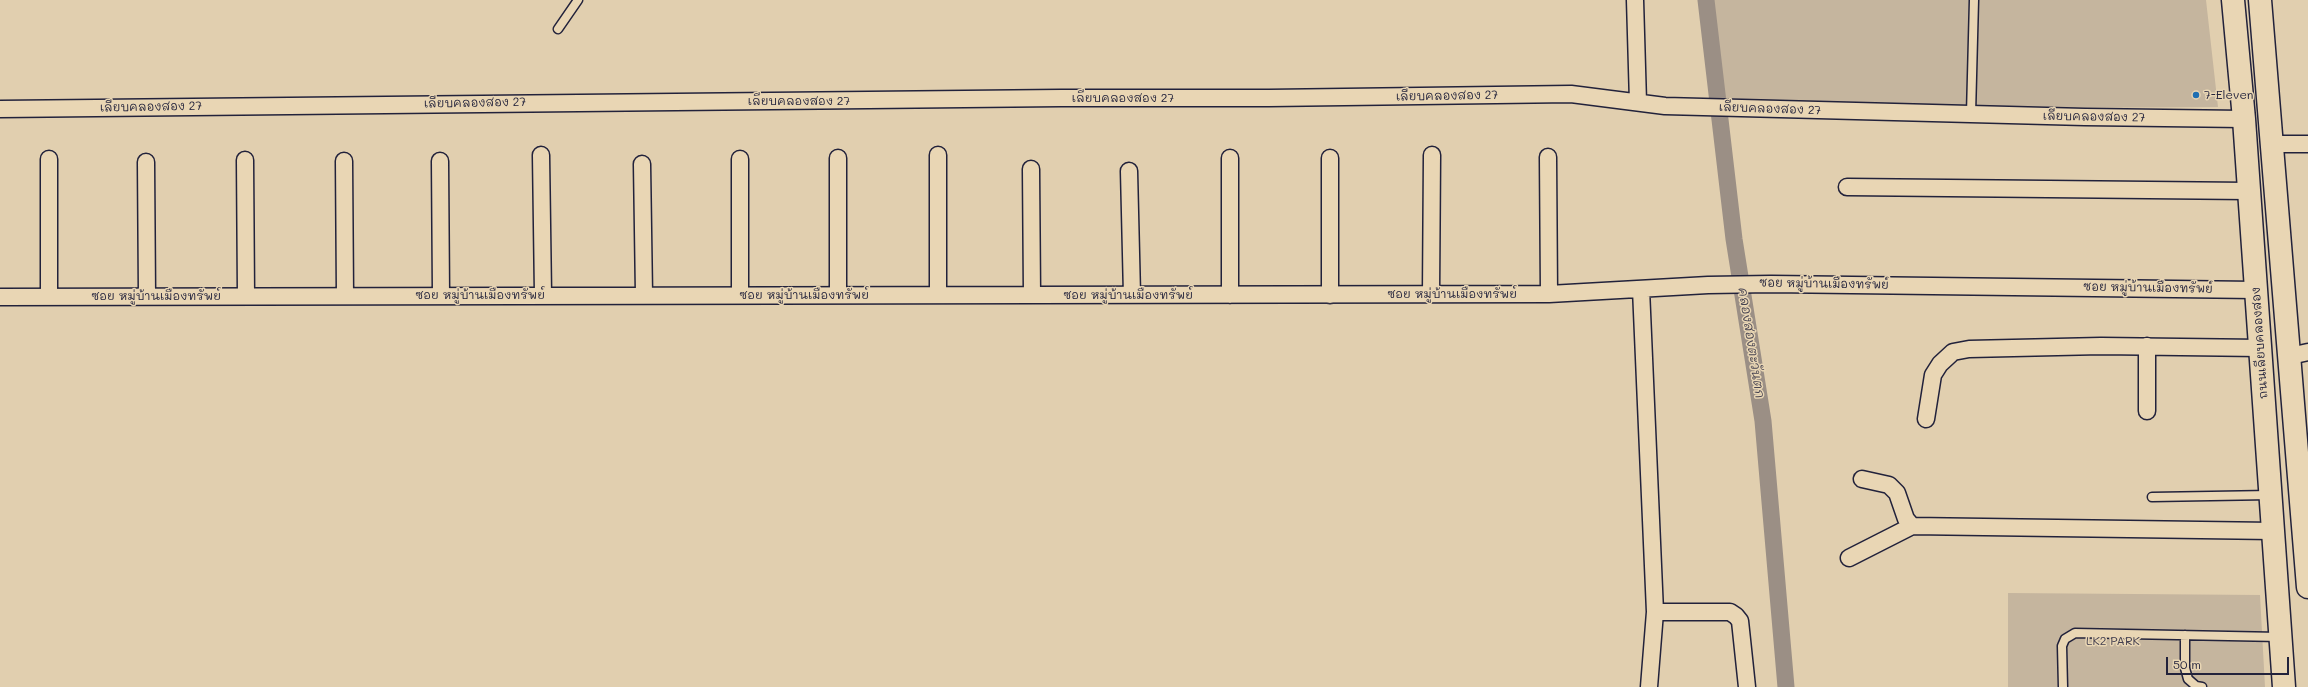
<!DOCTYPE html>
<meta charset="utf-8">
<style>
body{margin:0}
#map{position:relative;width:2308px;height:687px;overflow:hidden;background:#e1cfaf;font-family:Mali,sans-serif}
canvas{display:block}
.scale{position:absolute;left:2166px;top:657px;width:123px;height:18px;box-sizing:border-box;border:2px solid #22223b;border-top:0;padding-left:5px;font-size:12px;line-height:14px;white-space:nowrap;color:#22223b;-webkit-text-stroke:3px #e9d6b4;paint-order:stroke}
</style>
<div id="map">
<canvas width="2308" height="687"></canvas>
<div class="scale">50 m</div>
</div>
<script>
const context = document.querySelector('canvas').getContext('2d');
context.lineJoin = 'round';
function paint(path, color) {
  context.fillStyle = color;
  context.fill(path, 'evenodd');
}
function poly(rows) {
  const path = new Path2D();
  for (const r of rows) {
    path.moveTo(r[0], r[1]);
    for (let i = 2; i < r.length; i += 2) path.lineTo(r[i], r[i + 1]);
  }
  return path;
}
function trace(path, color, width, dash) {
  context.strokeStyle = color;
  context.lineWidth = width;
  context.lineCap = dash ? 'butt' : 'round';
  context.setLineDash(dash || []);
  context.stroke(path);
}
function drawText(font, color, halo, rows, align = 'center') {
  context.font = font + ' Mali,"Playpen Sans Thai",sans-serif';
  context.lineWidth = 3;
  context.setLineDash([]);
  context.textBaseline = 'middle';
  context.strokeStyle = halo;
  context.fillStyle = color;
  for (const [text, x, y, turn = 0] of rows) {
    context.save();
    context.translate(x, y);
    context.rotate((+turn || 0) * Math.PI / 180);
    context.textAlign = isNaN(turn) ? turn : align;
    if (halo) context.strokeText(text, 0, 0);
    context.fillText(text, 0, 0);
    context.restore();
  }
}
paint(poly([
 [1712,0,2206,0,2218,107,1719,110],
 [2008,593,2260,595,2265,687,2008,687]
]), '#c5b59e');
trace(poly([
 [1706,0,1734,239,1763,421,1786,687]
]), '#9b8f85', 17);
const lane = poly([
 [558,29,578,0],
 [1971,114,1974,0],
 [2152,497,2270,495],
 [2185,635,2185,668,2188,679,2196,686,2202,687],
 [2063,687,2062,646,2065,639,2075,633,2280,637]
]);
const street = poly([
 [1635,0,1638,102],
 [0,109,1061,98,1269,98,1571,94,1665,106,2085,117,2244,119],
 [2272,144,2308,144],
 [541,155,543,295],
 [1548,157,1549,294],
 [740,159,740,295],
 [245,160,246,296],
 [344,161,345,296],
 [440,161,441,295],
 [146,162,147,296],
 [642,164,644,295],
 [1031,169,1032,295],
 [1129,171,1132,295],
 [1847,187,2249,191],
 [1641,289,1655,612,1649,687],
 [838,294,838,158],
 [938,294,938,155],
 [1431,294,1432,155],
 [1230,295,1230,158],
 [1330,295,1330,158],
 [0,297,1549,294,1708,285,1771,284,2256,290],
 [49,297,49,159],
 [2290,356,2308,352],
 [2147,411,2147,346],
 [1926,419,1933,375,1940,364,1953,352,1969,349,2101,346,2261,348],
 [1862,479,1889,485,1897,493,1906,519,1912,526,2273,531],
 [1849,558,1912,526],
 [1655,612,1730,612,1736,616,1740,621,1747,687]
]);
const secondary = poly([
 [2233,0,2244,119,2284,687],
 [2260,0,2308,587]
]);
trace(lane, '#22223b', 11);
trace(street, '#22223b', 19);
trace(secondary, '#22223b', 25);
trace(lane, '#e9d6b4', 8);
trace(street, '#e9d6b4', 16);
trace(secondary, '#e9d6b4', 22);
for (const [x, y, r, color] of [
 [2196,95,4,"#1f6fb2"]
]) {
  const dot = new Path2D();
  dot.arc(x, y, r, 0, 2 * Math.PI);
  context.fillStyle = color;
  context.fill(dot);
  trace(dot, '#e9d6b4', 1.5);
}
drawText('12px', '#22223b', '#e9d6b4', [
 ["7-Eleven",2204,95]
], 'left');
drawText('12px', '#22223b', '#e9d6b4', [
 ["เลียบคลองสอง 27",1447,96,-1],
 ["เลียบคลองสอง 27",1123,98],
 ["เลียบคลองสอง 27",799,101],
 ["เลียบคลองสอง 27",475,103,-1],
 ["เลียบคลองสอง 27",151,107,-1],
 ["เลียบคลองสอง 27",1770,109,2],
 ["เลียบคลองสอง 27",2094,117,1],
 ["ซอย หมู่บ้านเมืองทรัพย์",1824,284,1],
 ["ซอย หมู่บ้านเมืองทรัพย์",2148,288,1],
 ["ซอย หมู่บ้านเมืองทรัพย์",1452,294],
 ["ซอย หมู่บ้านเมืองทรัพย์",480,295],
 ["ซอย หมู่บ้านเมืองทรัพย์",804,295],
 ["ซอย หมู่บ้านเมืองทรัพย์",1128,295],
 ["ซอย หมู่บ้านเมืองทรัพย์",156,296],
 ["ถนนเลียบคลองสอง",2260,343,-94]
]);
drawText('12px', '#433f4f', '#e9d6b4', [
 ["LK2 PARK",2113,641]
]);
drawText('italic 13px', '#464351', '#e9d6b4', [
 ["คลองสองตะวันตก",1751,343,81]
]);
</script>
